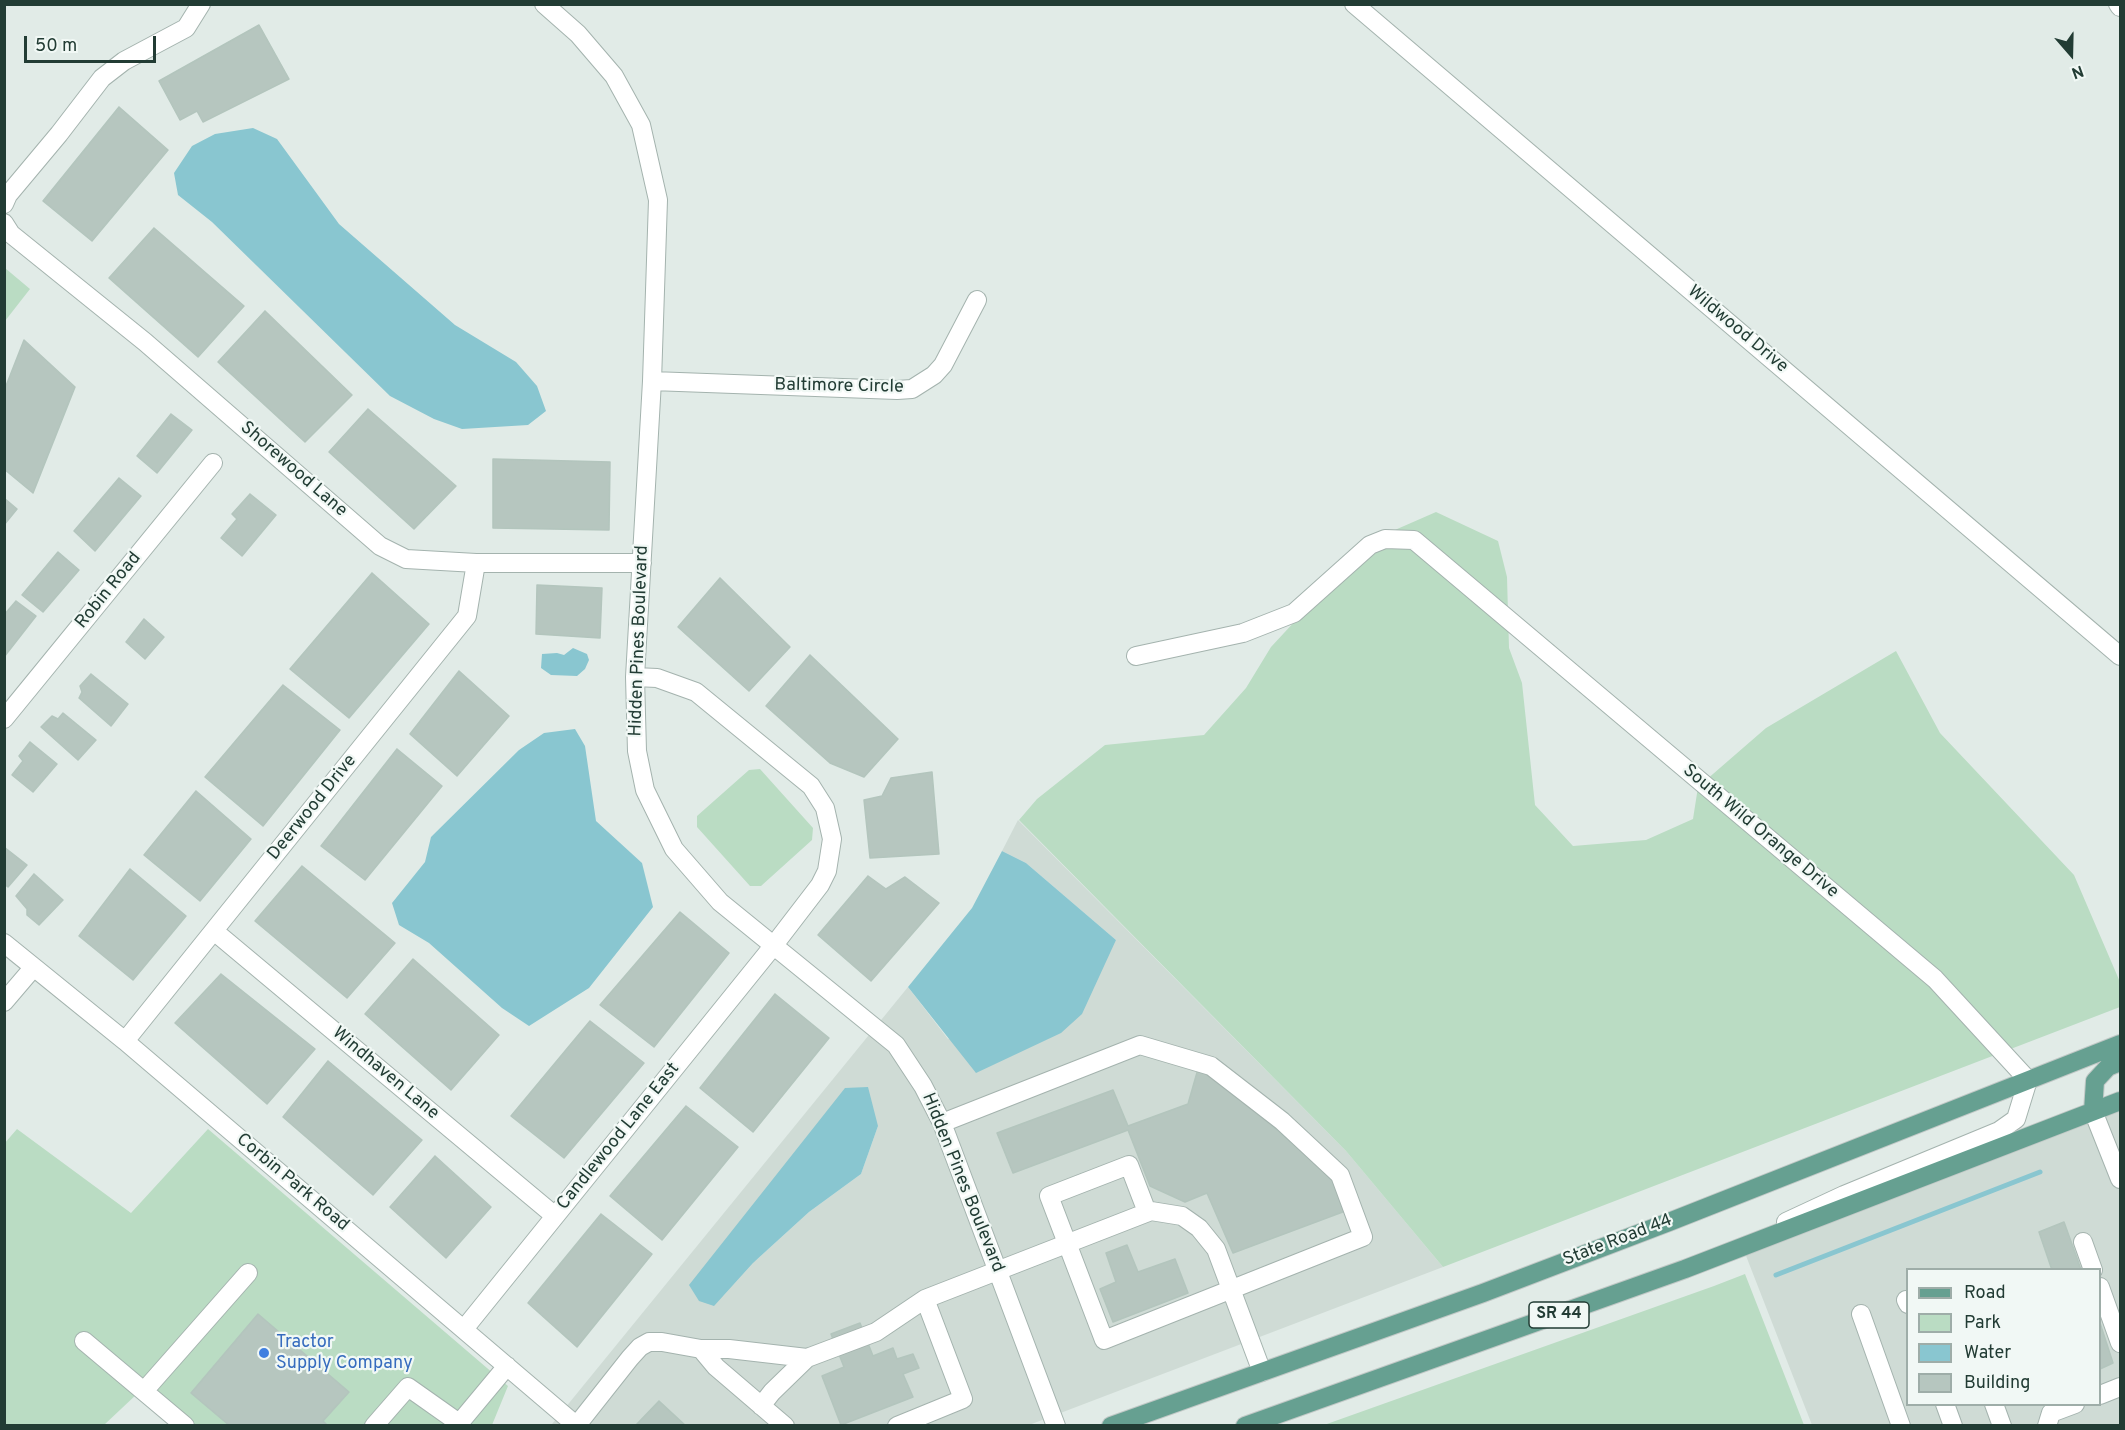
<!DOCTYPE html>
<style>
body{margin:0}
#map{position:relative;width:2125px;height:1430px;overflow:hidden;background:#e1ebe7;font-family:Overpass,sans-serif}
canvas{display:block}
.frame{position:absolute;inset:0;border:6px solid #223c34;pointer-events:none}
.legend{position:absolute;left:1906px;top:1268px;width:195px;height:138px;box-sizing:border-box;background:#f1f8f5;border:2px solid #9eada8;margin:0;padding:8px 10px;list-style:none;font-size:18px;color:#223c34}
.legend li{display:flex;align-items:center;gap:12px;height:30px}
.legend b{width:30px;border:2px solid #9eada8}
.north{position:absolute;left:2041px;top:24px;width:60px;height:60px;-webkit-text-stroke:4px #f1f8f5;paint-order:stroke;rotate:160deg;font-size:16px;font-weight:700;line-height:24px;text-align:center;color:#223c34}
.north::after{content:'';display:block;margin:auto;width:21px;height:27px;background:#223c34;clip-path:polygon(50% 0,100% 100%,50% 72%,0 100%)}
.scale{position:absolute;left:24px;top:36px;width:132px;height:27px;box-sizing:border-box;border:3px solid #223c34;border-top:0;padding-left:8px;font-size:18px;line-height:21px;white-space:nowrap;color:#223c34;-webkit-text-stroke:4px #f1f8f5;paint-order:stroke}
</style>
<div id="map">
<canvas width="2125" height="1430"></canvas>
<div class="frame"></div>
<ul class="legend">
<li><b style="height:8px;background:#66a091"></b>Road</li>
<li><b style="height:16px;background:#badcc3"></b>Park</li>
<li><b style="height:16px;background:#89c6d0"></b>Water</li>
<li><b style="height:16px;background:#b6c6bf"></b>Building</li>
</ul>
<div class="north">N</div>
<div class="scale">50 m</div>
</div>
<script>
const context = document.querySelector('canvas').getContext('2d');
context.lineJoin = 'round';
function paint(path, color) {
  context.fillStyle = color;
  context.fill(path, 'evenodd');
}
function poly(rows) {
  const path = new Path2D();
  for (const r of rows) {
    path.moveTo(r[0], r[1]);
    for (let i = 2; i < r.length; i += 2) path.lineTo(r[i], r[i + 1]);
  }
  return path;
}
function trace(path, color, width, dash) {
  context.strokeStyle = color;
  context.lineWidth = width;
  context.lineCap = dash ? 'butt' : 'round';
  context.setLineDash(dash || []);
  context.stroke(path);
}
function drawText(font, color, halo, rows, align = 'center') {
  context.font = font + ' Overpass,sans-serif';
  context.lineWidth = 4.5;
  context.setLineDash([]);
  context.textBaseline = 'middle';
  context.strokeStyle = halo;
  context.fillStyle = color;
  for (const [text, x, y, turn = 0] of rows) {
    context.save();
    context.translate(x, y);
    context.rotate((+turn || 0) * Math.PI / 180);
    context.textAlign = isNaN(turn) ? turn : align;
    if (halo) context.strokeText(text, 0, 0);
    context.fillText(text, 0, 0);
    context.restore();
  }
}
paint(poly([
 [1018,820,1346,1151,1443,1267,1029,1425,554,1426,552,1424,908,987,948,1039,1116,940,1026,863,1002,851],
 [878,1126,861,1174,809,1212,753,1263,714,1306],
 [2120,1098,2120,1425,1812,1425,1741,1243],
 [1908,1270,2100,1270,2100,1404,1908,1404]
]), '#cfdbd5');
paint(poly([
 [5,268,30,289,5,321],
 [1436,512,1498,541,1507,577,1509,648,1522,683,1535,805,1573,846,1646,840,1693,819,1698,787,1766,728,1896,651,1940,733,2074,875,2120,982,2120,1007,1443,1267,1346,1151,1019,820,1037,799,1105,745,1204,735,1246,688,1271,647,1348,564,1388,533],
 [760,769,813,828,812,840,761,886,750,886,697,827,697,816,749,770],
 [17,1129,131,1213,208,1129,508,1386,492,1425,178,1425,138,1393,104,1425,5,1426,4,1144],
 [1745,1274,1804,1425,1324,1425,1714,1286]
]), '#badcc3');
paint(poly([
 [253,128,277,139,339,224,455,325,516,362,537,386,546,411,528,425,462,429,434,419,390,396,212,222,178,195,174,173,192,146,215,134],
 [573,648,587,654,589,660,585,669,577,676,551,675,541,668,542,654,557,653,564,655],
 [575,729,585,746,596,821,642,863,653,907,589,988,529,1026,502,1008,429,943,399,925,392,903,425,862,431,837,519,750,544,733],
 [1002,851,1026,863,1116,940,1082,1014,1061,1033,976,1073,908,987,972,908],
 [868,1087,878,1126,861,1174,809,1212,753,1263,714,1306,699,1301,689,1285,845,1088]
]), '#89c6d0');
trace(poly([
 [1776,1275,2040,1172]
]), '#89c6d0', 5);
const building = poly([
 [259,25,289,79,203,122,197,111,180,120,159,81,259,25],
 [119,107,168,150,92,241,43,201,119,107],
 [154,228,244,306,198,357,109,278,154,228],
 [265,311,352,395,305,442,218,362,265,311],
 [24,340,75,387,33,493,4,469,4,391,24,340],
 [368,409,456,486,414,529,329,452,368,409],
 [171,414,192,430,157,473,137,456,171,414],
 [493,459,610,462,609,530,493,528,493,459],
 [119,478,141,496,95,551,74,531,119,478],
 [250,494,276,515,242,556,221,538,237,519,232,514,250,494],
 [4,498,17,509,4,525,4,498],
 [58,552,79,570,43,612,22,595,58,552],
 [372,573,429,624,349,718,290,669,372,573],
 [720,578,790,647,749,691,678,627,720,578],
 [537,585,602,588,600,638,536,634,537,585],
 [16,601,36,616,4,657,4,615,16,601],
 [144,619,164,637,145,659,126,642,144,619],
 [810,655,898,739,864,777,830,763,766,706,810,655],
 [459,671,509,716,457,776,410,734,459,671],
 [91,674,128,704,111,726,79,698,82,692,80,686,91,674],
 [283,685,340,730,263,826,205,777,283,685],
 [63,713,96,740,78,760,41,727,52,716,58,719,63,713],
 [30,742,57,764,33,792,12,775,23,761,19,756,30,742],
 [397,749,442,786,365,880,321,846,397,749],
 [932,772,939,854,870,858,864,800,882,796,891,778,932,772],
 [196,791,251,839,200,901,144,855,196,791],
 [4,847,27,865,8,887,4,884,4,847],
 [302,866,395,943,347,998,255,921,302,866],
 [130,869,186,916,133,980,79,936,130,869],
 [34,874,63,900,39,925,27,915,27,909,16,896,34,874],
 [868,876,886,889,905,877,939,903,871,981,818,935,868,876],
 [680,912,729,953,654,1047,600,1005,680,912],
 [413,959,499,1035,451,1090,365,1014,413,959],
 [221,974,315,1049,267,1104,175,1023,221,974],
 [775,994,829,1038,753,1132,700,1088,775,994],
 [590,1021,644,1063,564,1158,511,1116,590,1021],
 [328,1061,422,1140,373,1195,283,1117,328,1061],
 [1198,1069,1212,1074,1335,1180,1348,1210,1233,1253,1207,1193,1185,1202,1150,1186,1128,1130,1013,1173,997,1133,1113,1090,1128,1126,1188,1104,1198,1069],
 [686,1106,738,1147,662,1240,610,1196,686,1106],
 [435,1156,491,1207,446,1258,390,1207,435,1156],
 [601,1214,652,1254,577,1347,528,1303,601,1214],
 [2064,1222,2078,1261,2081,1270,2052,1270,2039,1232,2064,1222],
 [1127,1245,1138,1272,1175,1259,1188,1293,1113,1322,1100,1289,1116,1282,1106,1253,1127,1245],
 [258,1314,349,1392,323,1421,328,1426,230,1426,191,1393,258,1314],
 [860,1323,873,1356,893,1348,897,1359,913,1354,919,1368,903,1374,913,1397,841,1425,822,1376,844,1367,831,1334,860,1323],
 [2100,1323,2113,1363,2100,1369,2100,1323],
 [659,1401,686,1426,636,1425,659,1401]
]);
paint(building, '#b6c6bf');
trace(building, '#b3c5bd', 1.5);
const minor = poly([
 [544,4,578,34,614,76,641,125,658,200,652,381,635,677,637,751,645,790,674,849,720,902,896,1045,923,1086,942,1123,1056,1426],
 [1354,4,2120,656],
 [2118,4,2120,7],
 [4,204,8,195,59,134,102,78,124,61,186,28,201,4],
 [4,223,11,234,145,342,380,546,406,559,476,563,642,563],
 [652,381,897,390,912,389,934,375,943,365,977,300],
 [1136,656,1243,633,1294,613,1370,545,1385,539,1414,540,1935,979,2028,1080,2016,1119,1999,1131,1844,1195,1786,1222],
 [4,719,213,463],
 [214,931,555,1216],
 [4,943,125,1041,577,1426],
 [4,1002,33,968],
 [125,1041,467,616,476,563],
 [2093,1111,2120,1179],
 [942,1123,1140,1045,1211,1066,1282,1121,1340,1175,1363,1237,1104,1340,1049,1196,1129,1165,1147,1212],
 [2083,1242,2093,1270],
 [2100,1287,2120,1343],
 [1906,1300,1908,1304],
 [1861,1314,1901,1426],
 [464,1329,774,945,820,885,827,871,832,839,825,808,811,786,696,692,657,678,635,677],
 [84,1341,185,1426],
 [701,1349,716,1367,785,1426],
 [144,1391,248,1273],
 [2100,1395,2120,1387],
 [1945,1404,1953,1426],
 [1994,1404,2002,1426],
 [761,1406,772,1392,807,1358,876,1332,925,1299,1151,1211,1182,1216,1199,1228,1216,1249,1262,1372],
 [577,1425,630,1358,640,1347,649,1342,662,1342,701,1349,729,1349,807,1358],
 [374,1426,408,1387,459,1423],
 [457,1426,507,1366],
 [897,1426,963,1399,925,1299],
 [2047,1426,2051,1413,2075,1404]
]);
const major = poly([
 [2093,1111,2095,1081,2108,1067,2120,1062],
 [1111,1426,1483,1293,1669,1222,2120,1044],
 [1245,1426,1685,1269,2120,1101]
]);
trace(minor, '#a4b3ae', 20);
trace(major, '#c1c8c6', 20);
trace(minor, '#fff', 18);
trace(major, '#66a091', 18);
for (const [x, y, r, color] of [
 [264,1353,6,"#3f7fe0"]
]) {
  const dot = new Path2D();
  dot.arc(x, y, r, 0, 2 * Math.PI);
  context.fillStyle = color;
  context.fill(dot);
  trace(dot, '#f1f8f5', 2);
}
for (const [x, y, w] of [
 [1559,1315,60]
]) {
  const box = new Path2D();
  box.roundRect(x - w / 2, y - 13, w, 26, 4.5);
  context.fillStyle = '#f1f8f5';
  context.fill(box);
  trace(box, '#223c34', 1.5);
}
drawText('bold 16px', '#223c34', null, [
 ["SR 44",1559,1315]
]);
drawText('18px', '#223c34', '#f1f8f5', [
 ["Wildwood Drive",1737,330,40],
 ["Baltimore Circle",839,387,1],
 ["Shorewood Lane",293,470,41],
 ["Robin Road",109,591,-51],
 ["Hidden Pines Boulevard",640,641,-88],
 ["Deerwood Drive",313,808,-51],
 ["South Wild Orange Drive",1760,832,40],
 ["Windhaven Lane",385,1074,40],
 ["Candlewood Lane East",619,1137,-51],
 ["Corbin Park Road",292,1183,40],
 ["Hidden Pines Boulevard",962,1183,68],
 ["State Road 44",1618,1241,-21]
]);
drawText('18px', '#366cbe', '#f1f8f5', [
 ["Tractor",276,1343],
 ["Supply Company",276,1364]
], 'left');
</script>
